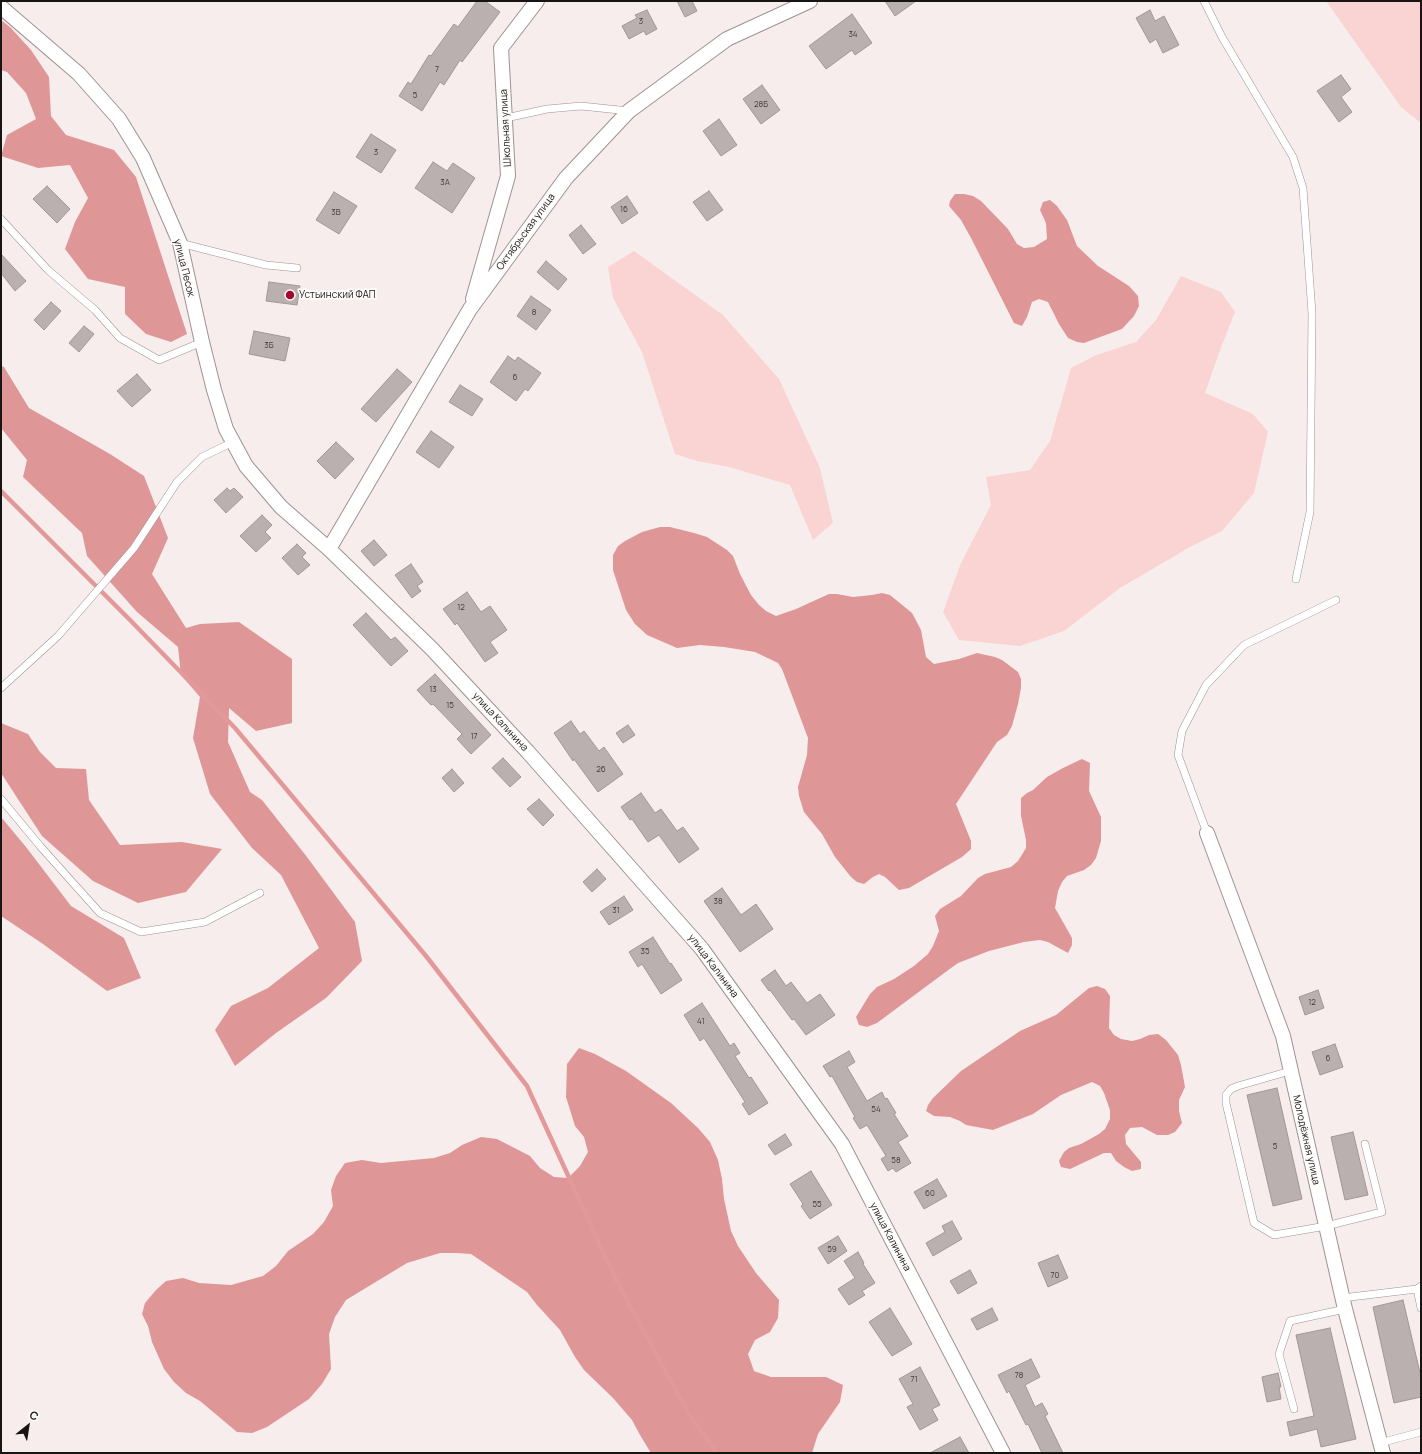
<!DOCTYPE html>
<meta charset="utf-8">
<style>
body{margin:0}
#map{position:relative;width:1422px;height:1454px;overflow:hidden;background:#f8eded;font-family:Manrope,sans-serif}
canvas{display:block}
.frame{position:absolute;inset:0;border:2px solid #181414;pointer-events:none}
.north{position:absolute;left:8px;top:1406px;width:40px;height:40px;-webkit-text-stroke:3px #fffdfc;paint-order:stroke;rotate:30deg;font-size:11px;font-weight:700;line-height:16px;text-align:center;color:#181414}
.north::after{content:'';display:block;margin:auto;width:14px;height:18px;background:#181414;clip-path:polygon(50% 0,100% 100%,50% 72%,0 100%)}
</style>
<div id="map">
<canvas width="1422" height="1454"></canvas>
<div class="frame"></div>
<div class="north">С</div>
</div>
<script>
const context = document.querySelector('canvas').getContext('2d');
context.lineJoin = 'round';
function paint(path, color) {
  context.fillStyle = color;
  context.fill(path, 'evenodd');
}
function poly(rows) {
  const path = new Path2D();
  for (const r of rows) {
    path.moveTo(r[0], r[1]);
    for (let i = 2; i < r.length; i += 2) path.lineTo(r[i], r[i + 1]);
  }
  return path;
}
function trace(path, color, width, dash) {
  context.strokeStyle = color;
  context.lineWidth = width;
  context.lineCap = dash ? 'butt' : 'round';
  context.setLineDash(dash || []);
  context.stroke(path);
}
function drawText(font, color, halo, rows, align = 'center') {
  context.font = font + ' Manrope,sans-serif';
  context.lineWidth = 3.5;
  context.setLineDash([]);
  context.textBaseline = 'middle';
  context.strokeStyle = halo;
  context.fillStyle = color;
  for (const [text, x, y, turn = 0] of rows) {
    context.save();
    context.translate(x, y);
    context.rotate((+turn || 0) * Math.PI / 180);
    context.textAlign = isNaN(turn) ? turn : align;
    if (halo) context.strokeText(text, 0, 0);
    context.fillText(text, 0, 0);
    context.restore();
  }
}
paint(poly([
 [1326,1,1421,1,1421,123,1401,107],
 [634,251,723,315,779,379,820,468,833,523,813,540,790,485,729,467,697,461,675,454,642,352,613,298,608,267],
 [1181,276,1221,292,1235,312,1220,350,1205,393,1253,414,1268,432,1254,493,1222,531,1190,547,1120,588,1064,631,1020,646,959,640,943,612,961,563,991,505,986,477,1030,470,1050,441,1071,368,1094,356,1136,342,1156,320]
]), '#fad3d3');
paint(poly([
 [1,20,10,27,31,50,49,77,51,116,66,135,114,150,136,177,187,334,171,342,146,334,125,314,125,287,88,279,65,249,75,222,88,198,70,165,38,168,1,156,7,135,36,119,26,93,7,72,1,70],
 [955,194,964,194,973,196,981,201,1008,229,1017,244,1024,248,1034,247,1047,239,1046,223,1040,210,1043,202,1050,200,1057,206,1067,220,1077,246,1098,266,1129,286,1138,296,1139,306,1134,316,1122,329,1084,343,1077,342,1068,338,1059,324,1048,302,1039,299,1032,302,1027,317,1022,326,1014,323,971,238,961,220,949,206,950,201],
 [1,366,4,367,29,408,110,454,144,476,168,538,152,574,186,628,200,624,239,622,292,659,292,723,256,731,229,708,228,742,250,792,262,800,307,857,355,922,362,961,326,998,276,1033,235,1066,215,1030,231,1006,268,988,319,948,281,875,252,848,210,794,193,738,200,697,181,675,178,647,137,612,87,556,82,533,23,477,27,460,1,428],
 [660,527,670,527,694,533,707,537,727,550,733,556,740,574,751,595,759,605,766,611,776,616,796,609,829,594,837,594,853,597,872,595,882,593,890,595,912,613,921,630,926,657,934,664,959,659,977,653,995,657,1002,660,1018,672,1021,679,1021,688,1018,704,1012,726,1007,735,997,742,956,804,971,841,971,849,962,857,909,888,899,890,885,877,879,874,873,877,864,884,857,882,851,877,835,857,822,834,804,812,799,796,798,787,807,755,808,738,782,669,778,663,755,652,724,647,700,645,677,648,647,635,635,624,626,610,613,570,613,555,618,546,625,541,642,532],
 [1,723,28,734,40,752,56,768,86,769,89,800,120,845,182,842,222,849,186,892,138,903,93,881,42,836,1,773],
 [1082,759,1090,763,1089,791,1101,817,1101,841,1096,858,1091,865,1084,870,1067,876,1062,882,1058,891,1055,908,1072,938,1072,945,1068,953,1048,942,1040,940,1024,942,989,951,958,963,951,968,877,1023,867,1027,859,1025,856,1017,870,994,877,987,894,979,914,966,928,954,933,946,939,931,935,916,940,909,961,896,978,878,985,874,1011,867,1018,861,1026,848,1026,840,1021,816,1021,798,1027,793,1033,790,1047,777,1063,768],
 [1,817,26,847,71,906,124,938,141,978,107,991,43,944,1,916],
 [1097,986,1105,989,1110,996,1109,1028,1114,1035,1121,1039,1132,1041,1140,1039,1149,1035,1158,1034,1166,1040,1178,1055,1181,1065,1185,1087,1179,1100,1179,1111,1182,1123,1175,1132,1168,1135,1157,1135,1142,1127,1130,1128,1125,1135,1126,1144,1141,1162,1141,1169,1132,1171,1124,1167,1116,1161,1111,1153,1104,1153,1070,1169,1061,1167,1059,1161,1064,1152,1069,1148,1081,1144,1099,1134,1105,1129,1110,1119,1110,1110,1104,1093,1100,1086,1092,1082,1061,1095,1033,1114,993,1130,966,1125,960,1121,950,1117,934,1116,926,1111,928,1105,933,1098,961,1071,1020,1031,1056,1015,1089,988],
 [579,1048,595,1054,626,1071,671,1103,698,1128,710,1142,718,1160,722,1179,724,1199,731,1231,738,1246,756,1273,779,1300,778,1318,770,1332,755,1340,748,1354,754,1371,771,1377,826,1377,843,1385,840,1402,818,1434,812,1453,651,1453,640,1435,632,1420,613,1398,584,1370,575,1357,560,1330,537,1305,527,1292,471,1254,456,1253,440,1253,407,1263,346,1300,335,1317,329,1334,331,1369,322,1384,309,1399,267,1427,252,1433,237,1432,200,1401,186,1393,174,1382,164,1369,152,1342,148,1326,142,1314,145,1303,156,1290,166,1281,183,1278,199,1283,231,1285,263,1276,276,1266,288,1251,313,1234,324,1222,333,1206,331,1190,336,1176,345,1163,362,1160,381,1163,434,1158,450,1153,462,1145,481,1137,497,1139,530,1156,540,1168,554,1177,568,1178,580,1166,588,1152,584,1137,575,1126,566,1097,567,1064]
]), '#df9697');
trace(poly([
 [1,491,130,620,235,728,426,956,527,1086,616,1280,690,1416,717,1453]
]), '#e3999a', 4.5);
const building = poly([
 [477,1,485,1,500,12,462,62,460,60,444,85,440,82,422,111,399,96,408,82,411,84,429,55,431,56,454,24,458,27,477,1],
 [677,1,692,1,697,11,685,17,677,1],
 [885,1,916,1,895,16,885,1],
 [647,10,657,29,646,35,644,31,629,39,622,26,637,18,635,15,647,10],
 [1150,10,1155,21,1164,16,1179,45,1163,53,1156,39,1150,43,1136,18,1150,10],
 [852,14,872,43,855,55,852,50,826,69,809,46,852,14],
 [1341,75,1351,89,1341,97,1352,112,1339,122,1317,91,1341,75],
 [762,85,780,110,761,124,743,99,762,85],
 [719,119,737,145,721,156,703,131,719,119],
 [371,134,396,150,381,173,356,157,371,134],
 [433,162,447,171,453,163,475,178,452,213,415,188,433,162],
 [47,186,70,209,57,223,33,199,47,186],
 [709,191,723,210,707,221,693,202,709,191],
 [334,192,357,206,339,234,316,220,334,192],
 [627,196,638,213,622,224,611,207,627,196],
 [581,225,596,244,583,254,569,235,581,225],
 [1,254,26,281,15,291,1,273,1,254],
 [546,261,567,279,558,290,537,272,546,261],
 [269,282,300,286,297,305,266,301,269,282],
 [531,296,551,310,536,330,517,316,531,296],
 [51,302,61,311,44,330,34,320,51,302],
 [84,326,94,334,79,352,69,343,84,326],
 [254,331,290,338,285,361,249,354,254,331],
 [508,356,515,361,518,357,541,373,528,391,525,389,516,401,490,382,508,356],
 [397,369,412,382,376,422,361,409,397,369],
 [137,374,151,390,132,407,117,391,137,374],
 [460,385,483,399,472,416,449,402,460,385],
 [431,431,454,447,439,468,416,452,431,431],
 [336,442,354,459,335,479,317,461,336,442],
 [227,488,230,491,234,488,243,497,226,513,214,500,227,488],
 [262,515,272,525,265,532,271,538,256,552,240,536,262,515],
 [374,540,387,555,374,566,361,551,374,540],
 [297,544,306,553,302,557,310,565,298,575,282,558,297,544],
 [411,564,423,582,417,586,421,591,412,598,395,575,411,564],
 [467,592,481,612,490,606,507,630,490,642,498,653,485,662,457,623,455,625,443,609,467,592],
 [366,613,391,640,395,637,408,651,391,666,353,625,366,613],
 [435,674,491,735,471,754,457,739,462,734,433,704,431,705,417,690,435,674],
 [571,721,580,734,584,731,599,751,604,747,623,774,598,792,574,759,573,761,554,733,571,721],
 [628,725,635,735,623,743,616,733,628,725],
 [503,758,521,777,510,787,492,768,503,758],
 [452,769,464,783,454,792,442,778,452,769],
 [641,793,655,813,661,809,677,831,683,827,699,849,679,863,659,835,648,842,632,819,630,820,621,807,641,793],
 [539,799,554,815,543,826,527,809,539,799],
 [597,869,606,879,592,892,583,882,597,869],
 [722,888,741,915,756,904,773,929,740,952,704,901,722,888],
 [624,896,633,910,609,925,600,912,624,896],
 [653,937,670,964,671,963,682,980,661,994,642,964,638,967,629,952,653,937],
 [775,970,786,986,791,982,807,1003,820,994,835,1015,806,1035,794,1019,792,1020,770,990,769,991,761,980,775,970],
 [1318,990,1324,1008,1305,1015,1299,997,1318,990],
 [702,1003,730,1046,734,1043,740,1053,735,1056,749,1078,751,1077,768,1103,749,1115,742,1104,745,1102,704,1038,700,1041,684,1015,702,1003],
 [1335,1044,1343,1067,1320,1075,1312,1052,1335,1044],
 [849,1051,855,1062,847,1067,867,1101,882,1092,885,1099,887,1098,896,1113,894,1114,908,1136,898,1142,911,1163,896,1172,893,1168,888,1171,881,1159,886,1156,867,1125,860,1129,853,1118,855,1117,832,1076,830,1077,823,1066,849,1051],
 [1277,1088,1302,1199,1273,1206,1247,1095,1277,1088],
 [1353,1132,1368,1195,1345,1200,1331,1137,1353,1132],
 [785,1134,792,1145,775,1155,768,1145,785,1134],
 [811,1171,832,1205,810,1219,801,1206,803,1204,790,1184,811,1171],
 [937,1179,947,1196,924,1209,914,1192,937,1179],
 [952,1221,962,1239,933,1256,926,1243,945,1232,942,1226,952,1221],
 [838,1236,847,1251,828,1264,818,1248,838,1236],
 [858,1252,864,1263,863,1264,875,1283,862,1291,865,1295,849,1305,838,1289,855,1278,844,1261,858,1252],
 [1058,1255,1068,1278,1048,1287,1038,1263,1058,1255],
 [970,1270,977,1283,958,1294,950,1281,970,1270],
 [1403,1300,1421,1377,1421,1397,1394,1403,1373,1307,1403,1300],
 [890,1308,912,1344,892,1356,869,1322,890,1308],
 [992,1308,998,1320,977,1330,971,1319,992,1308],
 [1330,1328,1356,1439,1321,1447,1317,1429,1290,1436,1287,1422,1314,1416,1296,1335,1330,1328],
 [1031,1359,1040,1377,1025,1385,1035,1407,1042,1403,1048,1414,1045,1416,1063,1453,1042,1453,1028,1424,1026,1425,1009,1391,1007,1393,998,1375,1031,1359],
 [920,1367,940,1405,932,1409,938,1420,920,1430,907,1407,913,1404,899,1379,920,1367],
 [1278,1373,1281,1387,1279,1387,1281,1399,1267,1402,1262,1377,1278,1373],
 [960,1437,969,1453,930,1453,960,1437]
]);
paint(building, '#bbb0b0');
trace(building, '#a19797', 1);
const service = poly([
 [1204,1,1222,37,1293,157,1303,188,1312,313,1310,512,1296,579],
 [506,118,547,109,581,106,629,111],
 [1,219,48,270,95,310,120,338,159,360,202,342],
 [180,243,266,265,297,268],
 [1,688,58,636,134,548,177,482,202,457,233,442],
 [1,799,40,846,100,913,141,932,205,922,260,893],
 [1207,833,1178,755,1182,731,1206,685,1244,645,1336,600],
 [1290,1071,1238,1086,1231,1089,1226,1095,1226,1103,1254,1223,1274,1235,1326,1226,1382,1212,1365,1144],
 [1417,1289,1421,1308],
 [1342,1298,1417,1289,1421,1286],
 [1294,1409,1279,1354,1290,1321,1345,1309],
 [1380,1443,1421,1432]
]);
const minor = poly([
 [1,7,79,74,119,119,143,158,180,243,202,342,214,390,226,429,246,466,281,507,329,549,432,649,528,752,702,949,842,1144,1003,1453],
 [473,299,508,176,501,48,537,1],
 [329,549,470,309,566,178,629,111,727,39,810,1],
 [1207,833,1283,1036,1345,1309,1383,1453]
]);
trace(service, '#9d9393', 8);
trace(minor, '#9d9393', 16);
trace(service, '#fff', 7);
trace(minor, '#fff', 14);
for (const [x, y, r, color] of [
 [290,295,5,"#a3052d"]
]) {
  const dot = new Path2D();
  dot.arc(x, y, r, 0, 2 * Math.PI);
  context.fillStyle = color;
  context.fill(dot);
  trace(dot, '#fffdfc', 1.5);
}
drawText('8px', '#413b3b', null, [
 ["3",641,22],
 ["34",853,35],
 ["7",437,70],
 ["5",415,96],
 ["28Б",761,105],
 ["3",376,153],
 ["3А",445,183],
 ["16",624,210],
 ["3В",336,213],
 ["8",534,313],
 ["3Б",269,346],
 ["6",515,378],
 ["12",461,608],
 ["13",433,690],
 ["15",450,706],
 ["17",474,737],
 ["26",601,770],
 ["38",718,902],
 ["31",616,911],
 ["35",645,952],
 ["12",1312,1003],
 ["41",701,1022],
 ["6",1328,1059],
 ["54",876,1110],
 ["5",1275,1147],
 ["58",896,1161],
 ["60",930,1194],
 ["55",817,1205],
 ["59",832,1250],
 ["70",1055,1276],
 ["78",1019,1376],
 ["71",914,1380]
]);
drawText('10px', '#181414', '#fffdfc', [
 ["Школьная улица",506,128,-93],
 ["Октябрьская улица",526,232,-54],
 ["улица Песок",184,268,76],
 ["улица Калинина",500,722,47],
 ["улица Калинина",713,966,53],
 ["Молодёжная улица",1306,1140,77],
 ["улица Калинина",890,1237,62]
]);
drawText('10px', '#181414', '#fffdfc', [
 ["Устьинский ФАП",299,295]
], 'left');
</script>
